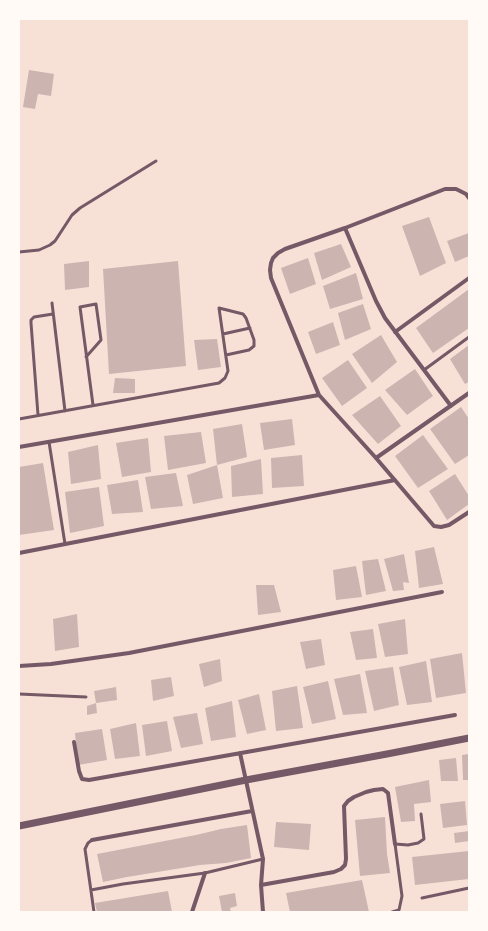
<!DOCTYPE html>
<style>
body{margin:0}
#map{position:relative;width:488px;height:931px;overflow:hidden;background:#f7e1d7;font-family:"Libre Baskerville",serif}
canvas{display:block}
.frame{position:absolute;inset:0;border:20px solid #fffaf5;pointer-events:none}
</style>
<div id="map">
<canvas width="488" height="931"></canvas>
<div class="frame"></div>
</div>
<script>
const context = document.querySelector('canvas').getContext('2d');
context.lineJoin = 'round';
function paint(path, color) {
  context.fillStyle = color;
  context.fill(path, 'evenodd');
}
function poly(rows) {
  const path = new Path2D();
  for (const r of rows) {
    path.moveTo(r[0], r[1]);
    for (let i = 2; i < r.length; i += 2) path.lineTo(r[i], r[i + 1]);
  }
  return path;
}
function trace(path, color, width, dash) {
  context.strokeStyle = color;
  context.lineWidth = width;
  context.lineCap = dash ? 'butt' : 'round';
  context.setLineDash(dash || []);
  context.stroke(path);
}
paint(poly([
 [29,70,54,74,51,96,38,94,35,109,23,107],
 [429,217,446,263,420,276,402,226],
 [469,233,469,256,455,262,447,241],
 [341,244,351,267,322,280,314,253],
 [308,258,316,284,290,294,281,268],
 [89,261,89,287,65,290,64,264],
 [178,261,186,366,109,374,103,269],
 [356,273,363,299,330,309,323,286],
 [469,289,469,328,433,353,416,328],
 [363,304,371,329,345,340,338,313],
 [333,322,340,345,316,354,308,332],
 [381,335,397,362,372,383,352,354],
 [217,339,221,367,198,370,194,340],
 [469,345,469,382,465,384,450,359],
 [348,360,367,388,342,406,322,378],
 [415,369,433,396,407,415,385,390],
 [115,378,135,379,135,393,113,393],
 [380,396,401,426,378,444,352,415],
 [461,407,469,419,469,455,455,464,430,429],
 [292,419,295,445,264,450,260,423],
 [242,424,247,457,217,465,213,429],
 [201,432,206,463,168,470,164,436],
 [423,435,448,469,418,488,395,456],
 [148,438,151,472,122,477,116,443],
 [98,445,101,479,71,484,68,452],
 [302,455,304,486,272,488,271,458],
 [261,459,263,494,232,497,231,466],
 [43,463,54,530,19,535,19,467],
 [217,465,223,498,193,504,187,475],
 [176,473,183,506,151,509,145,477],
 [455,474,469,496,469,504,447,520,429,491],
 [138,480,143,512,112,514,107,485],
 [99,487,104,526,70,533,65,492],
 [434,547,443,584,419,588,415,551],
 [404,554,409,583,403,582,404,590,393,591,384,559],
 [378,559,386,591,366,595,362,561],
 [356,566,362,597,336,600,333,570],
 [256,585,274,585,281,612,258,615],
 [77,614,79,647,55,651,53,619],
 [405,619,408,654,385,657,378,624],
 [373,629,377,658,356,660,350,632],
 [321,639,325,665,306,669,300,642],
 [462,653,466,693,436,698,430,659],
 [220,659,222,681,204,687,199,664],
 [426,661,432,702,407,705,399,667],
 [393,667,399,705,374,711,365,671],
 [360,674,367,713,343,715,334,679],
 [171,677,174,696,153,701,151,680],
 [328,681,336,719,312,724,303,687],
 [297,686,303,728,276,731,272,691],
 [116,687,117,700,96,703,94,691],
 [259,694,266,730,247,734,238,700],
 [232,701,236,737,211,741,205,708],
 [96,703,97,713,87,715,87,706],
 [197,713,203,744,181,748,173,717],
 [167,721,172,751,146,756,142,725],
 [136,723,140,756,115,759,110,729],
 [102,729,107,760,78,765,75,733],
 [469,754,469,780,463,780,462,755],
 [456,758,458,781,441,781,439,760],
 [429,780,431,802,414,804,415,821,401,822,395,787],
 [465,801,467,825,443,828,440,804],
 [385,817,387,854,390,873,360,876,355,820],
 [276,822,311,824,309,850,274,847],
 [247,825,251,858,226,863,200,865,127,877,103,882,97,854,196,835,221,829],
 [469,831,469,841,455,843,454,833],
 [469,851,469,879,415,885,412,857],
 [362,880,369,912,290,912,286,893],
 [168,891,172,912,97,912,95,903],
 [235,893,237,906,230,908,231,912,222,912,219,896]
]), '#ccb4b1');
trace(poly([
 [19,252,39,250,50,245,55,241,72,215,80,208,156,161],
 [52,303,65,411],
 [223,334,250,328],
 [86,357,101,340,96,304,80,307,93,405],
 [424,370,469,337],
 [38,415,31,323,31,320,34,317,53,314],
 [19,419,219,383,225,378,228,371,219,308,243,314,246,318,254,340,254,346,249,350,226,355],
 [49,442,65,544],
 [19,694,86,697],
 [92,840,88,843,85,849,94,912],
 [91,890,123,884,205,873,263,859],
 [422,898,469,888],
 [392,912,399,910,402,896,395,844,408,845,418,843,424,839,421,814]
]), '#755966', 3);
trace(poly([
 [469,198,466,194,456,189,445,189,345,228,285,249,278,253,273,258,271,263,270,270,271,278,319,395,376,458,434,526,441,527,449,525,469,512],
 [345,228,376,301,385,318,451,406],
 [395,332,469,278],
 [19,447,319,395],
 [376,458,469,393],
 [19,553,395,480],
 [19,666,51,664,129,653,442,592],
 [74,742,79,771,82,779,89,780,455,715],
 [240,753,263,859,261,885,263,912],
 [92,840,252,811],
 [261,885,334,872,341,869,345,865,346,859,344,806,348,801,354,797,366,792,374,790,383,789,388,793,395,844],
 [192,912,205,873]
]), '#755966', 4);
trace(poly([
 [19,826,246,780,387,754,469,738]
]), '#755966', 7);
</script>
